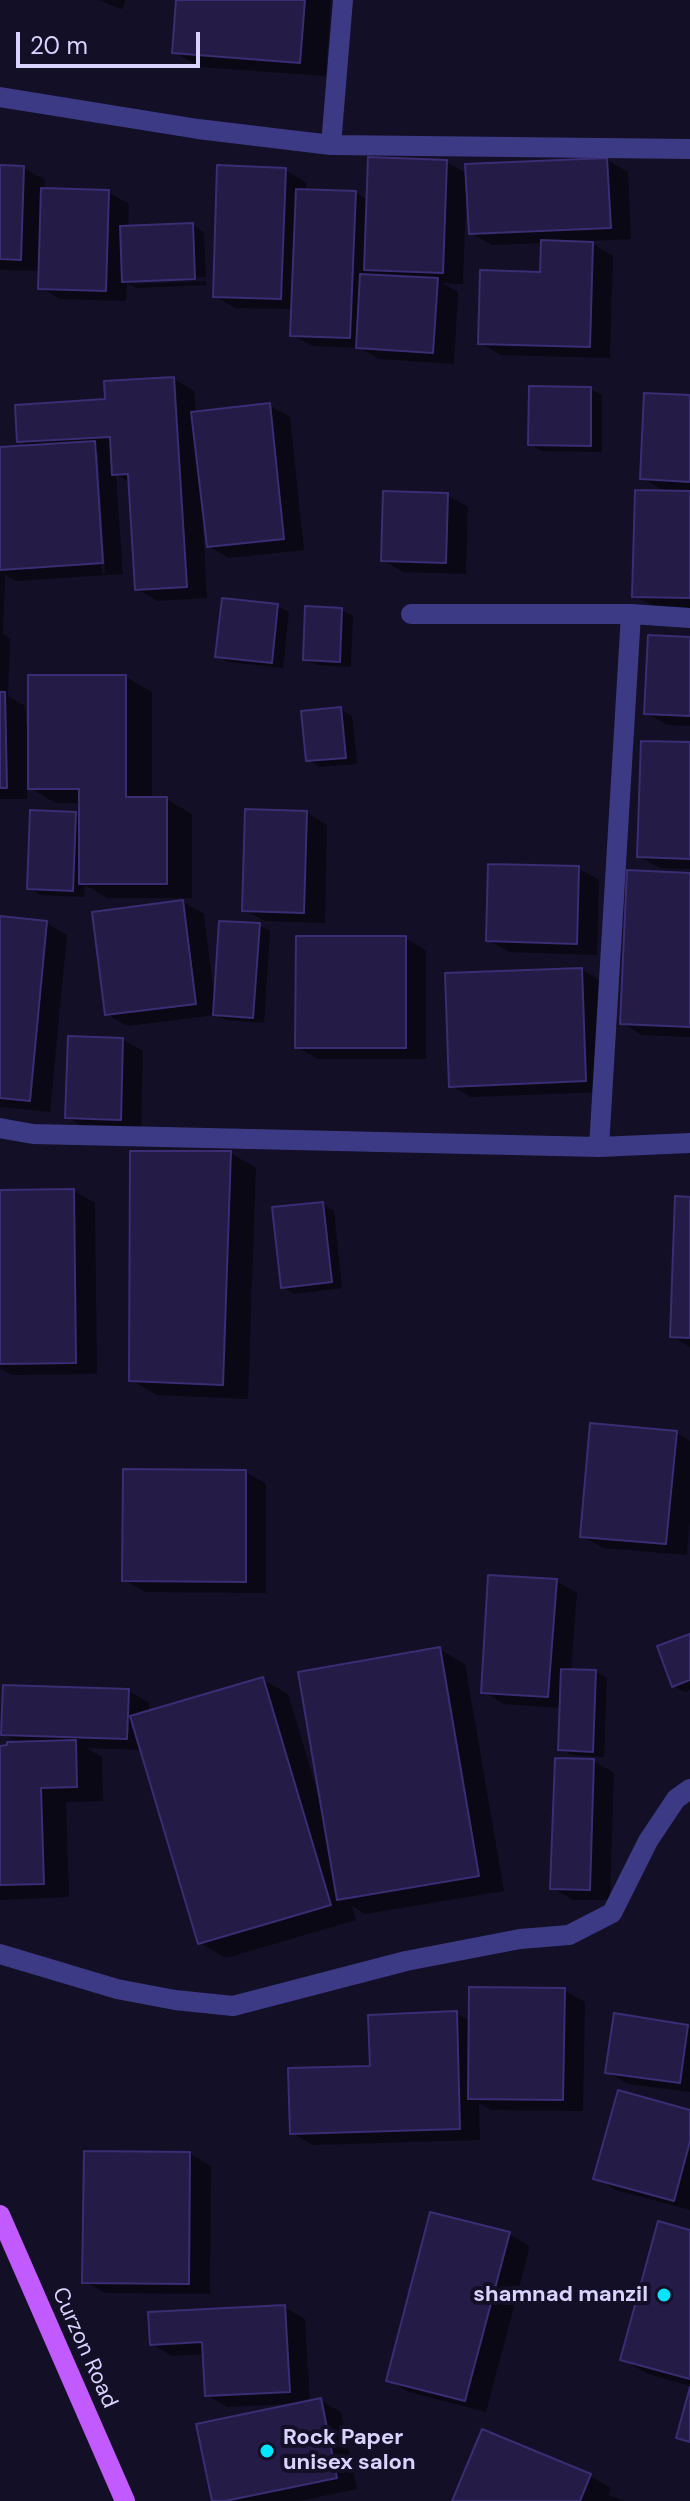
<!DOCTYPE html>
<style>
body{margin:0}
#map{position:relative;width:690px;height:2501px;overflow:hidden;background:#130f26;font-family:"DM Sans",sans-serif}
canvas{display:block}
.scale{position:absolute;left:16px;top:32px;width:184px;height:36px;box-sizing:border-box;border:4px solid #d9d4ff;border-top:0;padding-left:10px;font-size:24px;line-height:28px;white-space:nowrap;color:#d9d4ff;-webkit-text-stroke:6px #130f26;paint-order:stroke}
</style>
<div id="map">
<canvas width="690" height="2501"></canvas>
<div class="scale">20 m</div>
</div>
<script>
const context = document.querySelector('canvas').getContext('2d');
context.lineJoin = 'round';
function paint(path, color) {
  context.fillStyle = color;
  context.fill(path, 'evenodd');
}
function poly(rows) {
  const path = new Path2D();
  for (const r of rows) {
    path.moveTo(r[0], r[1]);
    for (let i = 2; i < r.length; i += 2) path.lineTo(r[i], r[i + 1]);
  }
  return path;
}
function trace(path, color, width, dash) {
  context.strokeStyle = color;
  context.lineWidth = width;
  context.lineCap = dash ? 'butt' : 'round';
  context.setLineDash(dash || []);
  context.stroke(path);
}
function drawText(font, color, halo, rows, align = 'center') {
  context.font = font + ' "DM Sans",sans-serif';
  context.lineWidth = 8;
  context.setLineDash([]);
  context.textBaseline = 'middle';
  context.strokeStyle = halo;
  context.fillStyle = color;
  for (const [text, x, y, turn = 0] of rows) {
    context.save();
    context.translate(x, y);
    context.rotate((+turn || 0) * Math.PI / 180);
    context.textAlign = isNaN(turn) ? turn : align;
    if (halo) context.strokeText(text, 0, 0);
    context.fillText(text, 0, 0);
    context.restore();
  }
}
paint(poly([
 [98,0,126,0,122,9],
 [178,0,331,0,326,76,200,67,174,52],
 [607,160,628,172,631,239,588,241,613,256,610,358,501,355,480,343,542,274,543,243,492,245,471,233,469,198,466,198,463,284,442,283,458,292,454,364,379,359,360,348,313,346,292,335,293,309,235,308,215,296,285,170,306,182,306,192,356,193,369,201,446,162,468,174],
 [0,167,24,168,45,180,44,190,108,192,129,204,128,228,193,225,204,232,206,285,136,288,127,283,126,301,60,299,40,287,40,271,0,270],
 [205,277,206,281,133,284,133,280],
 [174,379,194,391,196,414,269,405,290,417,304,550,229,558,208,546,206,528,203,529,207,598,158,601,137,589,131,483,116,475,123,574,16,581,5,575,3,634,10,638,8,696,25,706,26,724,126,677,152,692,152,799,166,799,192,814,192,898,107,898,85,885,84,897,40,895,29,888,76,814,81,818,81,803,55,803,27,786,27,799,0,799,0,437,0,449,30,447,19,441,107,401],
 [94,453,98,453,105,573,102,573],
 [591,389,602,395,602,452,542,451,530,444],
 [690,397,690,608,655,607,634,595,668,493,642,478],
 [447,495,468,507,466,574,403,572,383,560],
 [277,606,289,612,283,668,228,662,217,656],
 [341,610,353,616,351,667,317,665,305,659],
 [690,639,690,726,667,725,646,713],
 [340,709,352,716,357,764,320,767,308,760],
 [690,744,690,869,660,868,639,856],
 [307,813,327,825,325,923,265,921,244,910],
 [578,868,599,880,597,955,509,952,488,940],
 [690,875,690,1037,642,1035,622,1023],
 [183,902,204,914,214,995,259,925,270,931,264,1023,226,1020,216,1015,127,1026,107,1014],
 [0,919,46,923,67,935,50,1112,0,1107],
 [405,938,426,950,426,1059,318,1059,297,1047],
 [582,970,602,982,606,1092,471,1097,451,1085],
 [123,1040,143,1051,141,1131,88,1129,67,1117],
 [230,1153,256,1168,248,1399,157,1395,131,1380],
 [74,1191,95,1203,97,1374,12,1375,0,1368,0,1192],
 [690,1199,690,1347,672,1336],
 [322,1204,334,1211,342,1288,294,1294,283,1287],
 [676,1433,690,1441,690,1520,687,1555,603,1548,582,1536],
 [246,1472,266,1484,266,1593,145,1592,124,1580],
 [556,1581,577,1593,571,1671,596,1672,607,1678,604,1757,571,1755,560,1748,561,1708,504,1704,483,1692],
 [690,1636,690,1690,685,1692,673,1686],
 [439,1649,465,1664,504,1891,365,1914,352,1906,356,1920,226,1958,200,1943,143,1750,86,1748,102,1757,103,1801,66,1802,69,1897,0,1900,0,1748,20,1744,3,1734,129,1691,149,1703,149,1712,262,1679,288,1694,318,1794],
 [594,1761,614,1773,610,1900,573,1900,553,1888],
 [564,1990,585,2002,583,2111,491,2110,479,2103,480,2140,313,2145,292,2133,372,2068,456,2013,471,2022],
 [687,2027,690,2028,690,2092,628,2084,608,2072],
 [690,2112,690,2210,616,2190,596,2178],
 [190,2154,211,2166,210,2294,105,2293,84,2281],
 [690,2232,690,2386,648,2374,622,2359],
 [509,2234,530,2246,486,2412,409,2392,388,2380],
 [284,2307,305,2319,310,2402,320,2400,341,2412,357,2489,299,2501,214,2501,291,2406,291,2404,227,2407,207,2395,204,2354,172,2356,152,2344],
 [483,2431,590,2476,611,2488,608,2495,625,2501,454,2501]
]), '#0007');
const building = poly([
 [176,0,305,0,300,63,172,53,176,0],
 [368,157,447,160,443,273,364,270,368,157],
 [607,158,611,228,469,234,465,164,607,158],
 [0,165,24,166,21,260,0,259,0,165],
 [217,165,286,168,281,299,213,297,217,165],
 [41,188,109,190,106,291,38,289,41,188],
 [296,189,356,191,350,338,290,336,296,189],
 [193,223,195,279,122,282,120,226,193,223],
 [541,240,593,242,590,347,478,344,480,270,540,272,541,240],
 [360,274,438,278,433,353,356,348,360,274],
 [174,377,187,587,135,590,128,474,112,475,110,437,17,442,15,405,105,399,104,381,174,377],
 [529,386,591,387,591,446,528,445,529,386],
 [644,393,690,395,690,482,640,479,644,393],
 [270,403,284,539,207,547,191,412,270,403],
 [95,441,103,563,0,570,0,447,95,441],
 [635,490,690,491,690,598,632,597,635,490],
 [383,491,448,493,446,563,381,561,383,491],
 [222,598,278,604,272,663,215,657,222,598],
 [305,606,342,608,340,662,303,660,305,606],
 [648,635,690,637,690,716,644,714,648,635],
 [28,675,126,675,126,797,167,797,167,884,79,884,79,789,28,789,28,675],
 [0,692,5,692,7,788,0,788,0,692],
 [341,707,346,758,306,761,301,711,341,707],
 [641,741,690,742,690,859,637,857,641,741],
 [245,809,307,811,304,913,242,911,245,809],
 [30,810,76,812,73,891,27,889,30,810],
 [488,864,579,866,577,944,486,941,488,864],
 [627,870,690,873,690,1027,620,1024,627,870],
 [183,900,196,1004,105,1015,92,912,183,900],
 [0,916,47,921,30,1101,0,1098,0,916],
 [219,921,260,923,253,1018,213,1015,219,921],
 [296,936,406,936,406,1048,295,1048,296,936],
 [582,968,586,1081,449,1087,445,973,582,968],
 [68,1036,123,1038,121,1120,65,1118,68,1036],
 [130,1151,231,1151,223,1385,129,1381,130,1151],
 [74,1189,76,1363,0,1364,0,1190,74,1189],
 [675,1196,690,1197,690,1338,670,1337,675,1196],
 [323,1202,332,1282,281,1288,272,1207,323,1202],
 [590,1423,677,1431,666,1544,580,1537,590,1423],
 [123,1469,246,1470,246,1582,122,1581,123,1469],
 [488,1575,557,1579,548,1697,481,1693,488,1575],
 [690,1634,690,1680,672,1687,657,1646,690,1634],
 [440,1647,479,1876,337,1900,298,1672,440,1647],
 [561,1669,596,1670,593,1752,558,1750,561,1669],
 [263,1677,331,1905,198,1944,130,1716,263,1677],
 [3,1685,129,1689,127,1739,1,1735,3,1685],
 [76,1740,77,1787,41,1788,44,1884,0,1885,0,1746,7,1745,7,1742,76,1740],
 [555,1758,594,1759,590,1890,550,1889,555,1758],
 [469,1987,565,1988,563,2100,468,2099,469,1987],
 [457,2011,460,2129,290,2134,288,2068,370,2066,368,2015,457,2011],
 [614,2013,688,2025,680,2083,605,2073,614,2013],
 [618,2090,690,2110,690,2141,674,2201,593,2179,618,2090],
 [84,2151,190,2152,189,2284,82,2283,84,2151],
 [430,2212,510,2232,465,2401,386,2381,430,2212],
 [658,2221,690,2230,690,2379,620,2360,658,2221],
 [285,2305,290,2392,205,2396,202,2342,150,2345,148,2312,285,2305],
 [690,2387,690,2442,676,2438,690,2387],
 [321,2398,337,2478,225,2501,212,2501,196,2424,321,2398],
 [482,2429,591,2474,580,2501,452,2501,482,2429]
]);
paint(building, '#241b47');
trace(building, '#3b2d73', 2);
trace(poly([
 [0,97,198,129,331,145,690,149],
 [331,145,343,0],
 [411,614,631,614,690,618],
 [0,1128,33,1134,599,1147,690,1143],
 [599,1147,631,614],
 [0,1954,117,1989,175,2000,233,2006,406,1961,520,1939,569,1935,612,1913,648,1841,676,1799,690,1789]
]), '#3d3a85', 20);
trace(poly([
 [0,2215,125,2501]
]), '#c25bff', 20);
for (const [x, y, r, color] of [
 [664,2295,8,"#00e5ff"],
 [267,2451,8,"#00e5ff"]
]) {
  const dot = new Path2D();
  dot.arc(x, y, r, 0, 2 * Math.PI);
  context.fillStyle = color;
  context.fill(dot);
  trace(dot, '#130f26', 3);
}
drawText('bold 22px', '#d9d4ff', '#130f26', [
 ["shamnad manzil",648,2295],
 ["Rock Paper",283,2438,"left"],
 ["unisex salon",283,2463,"left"]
], 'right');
drawText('22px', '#d9d4ff', '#130f26', [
 ["Curzon Road",84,2348,66]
]);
</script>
